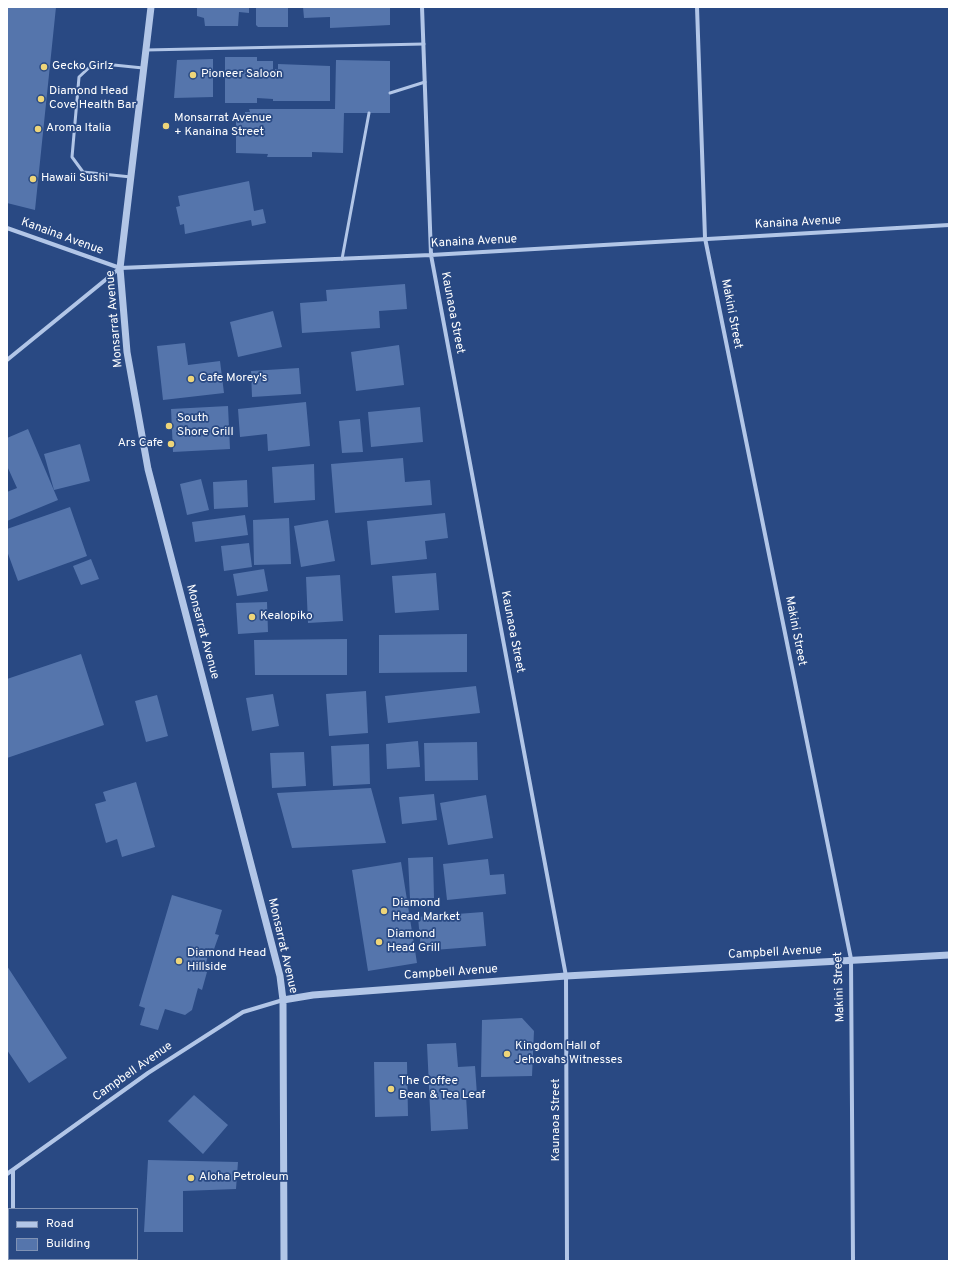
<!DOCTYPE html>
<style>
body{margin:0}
#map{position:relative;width:956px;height:1268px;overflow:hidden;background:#294983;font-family:Overpass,sans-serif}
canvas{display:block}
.frame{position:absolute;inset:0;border:8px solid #fff;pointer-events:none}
.legend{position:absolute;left:8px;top:1208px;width:130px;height:52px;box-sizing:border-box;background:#294983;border:1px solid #7f92b5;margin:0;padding:5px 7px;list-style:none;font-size:12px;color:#fff}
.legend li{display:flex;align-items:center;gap:8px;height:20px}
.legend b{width:20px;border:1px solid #7f92b5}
</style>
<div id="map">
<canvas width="956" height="1268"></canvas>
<div class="frame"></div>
<ul class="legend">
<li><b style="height:5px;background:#b2c6e7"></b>Road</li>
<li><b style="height:11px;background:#5575ac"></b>Building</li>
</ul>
</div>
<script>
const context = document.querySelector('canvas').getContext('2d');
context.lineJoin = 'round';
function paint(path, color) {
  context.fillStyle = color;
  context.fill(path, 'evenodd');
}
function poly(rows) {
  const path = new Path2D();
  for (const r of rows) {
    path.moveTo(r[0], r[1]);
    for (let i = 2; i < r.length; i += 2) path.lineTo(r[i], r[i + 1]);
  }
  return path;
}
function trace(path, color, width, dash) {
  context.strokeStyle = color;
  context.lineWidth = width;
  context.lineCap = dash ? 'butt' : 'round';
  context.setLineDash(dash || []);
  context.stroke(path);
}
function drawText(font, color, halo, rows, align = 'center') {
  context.font = font + ' Overpass,sans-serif';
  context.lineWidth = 3.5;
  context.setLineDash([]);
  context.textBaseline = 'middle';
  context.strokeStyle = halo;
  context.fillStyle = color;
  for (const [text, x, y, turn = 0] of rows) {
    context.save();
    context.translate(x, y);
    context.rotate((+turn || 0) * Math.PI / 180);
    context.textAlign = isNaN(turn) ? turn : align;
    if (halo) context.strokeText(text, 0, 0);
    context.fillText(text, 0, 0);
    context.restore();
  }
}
paint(poly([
 [7,7,56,7,35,210,7,203],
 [197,7,249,7,249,13,239,12,238,26,205,26,204,18,197,16],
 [256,7,288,7,288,27,258,27,256,25],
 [303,7,390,7,390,25,330,28,330,17,304,18],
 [225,57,257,57,257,61,273,61,273,77,275,77,275,69,278,69,278,64,330,66,330,101,273,101,273,99,257,98,257,103,225,103],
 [213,59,213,97,174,98,177,60],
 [336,60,390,61,390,113,344,113,343,153,312,152,312,157,267,157,268,154,236,153,236,116,245,116,245,112,250,112,249,109,335,109],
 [249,181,254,211,263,209,266,223,252,226,251,220,185,234,184,224,180,225,176,207,180,206,178,196],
 [405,284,407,309,379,311,380,328,302,333,300,303,327,301,326,290],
 [273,311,282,347,238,357,230,322],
 [185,343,188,365,220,361,224,393,163,400,157,346],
 [399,345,404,385,356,391,351,352],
 [299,368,301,394,252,397,251,371],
 [306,402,310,446,268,451,267,434,240,437,238,409],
 [228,406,230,449,173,452,171,409],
 [420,407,423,442,371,447,368,412],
 [360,419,363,452,342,453,339,421],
 [28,429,58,500,7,521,7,492,17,488,7,466,7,438],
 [80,444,90,481,54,490,44,454],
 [403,458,405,482,430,480,432,505,335,513,331,464],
 [314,464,315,500,274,503,272,467],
 [201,479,209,510,187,515,180,484],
 [247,480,248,507,214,509,213,482],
 [70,507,87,556,18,581,7,551,7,529],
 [445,513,448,538,425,541,427,559,371,565,367,521],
 [245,515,248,535,195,542,192,522],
 [289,518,291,564,254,565,253,520],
 [328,520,335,561,301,567,294,526],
 [249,543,252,567,224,571,221,546],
 [91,559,99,579,81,585,73,566],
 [264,569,268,591,237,596,233,574],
 [436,573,439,610,395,613,392,576],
 [340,575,343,621,308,623,306,577],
 [267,602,268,632,238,634,236,603],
 [467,634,467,672,379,673,379,635],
 [347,639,347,675,255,675,254,640],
 [81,654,104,725,7,758,7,679],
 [476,686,480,713,388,723,385,696],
 [366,691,368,733,329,736,326,694],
 [273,694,279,726,252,731,246,698],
 [157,695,168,736,146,742,135,701],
 [418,741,420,767,387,769,386,744],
 [477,742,478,780,425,781,424,743],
 [369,744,370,784,333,786,331,746],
 [304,752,306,786,272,788,270,753],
 [136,782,155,847,122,857,117,839,106,843,95,804,106,801,103,792],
 [371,788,386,843,292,848,277,793],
 [434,794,437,820,402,824,399,797],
 [486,795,493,838,448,845,440,803],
 [433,857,434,898,410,899,408,858],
 [488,859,490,875,504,874,506,894,447,900,443,864],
 [401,862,417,963,368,971,352,870],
 [172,895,222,910,215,934,219,935,213,952,209,951,204,971,207,972,202,990,198,988,192,1010,185,1015,165,1009,158,1030,140,1025,145,1008,139,1006],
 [483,912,486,946,421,951,418,917],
 [7,966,67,1058,29,1083,7,1050],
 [522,1018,534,1031,532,1076,481,1077,482,1020],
 [456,1043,458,1067,475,1066,477,1095,466,1096,468,1129,431,1131,427,1044],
 [374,1062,407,1062,408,1116,375,1117],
 [194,1095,228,1125,203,1154,168,1121],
 [148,1160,238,1162,236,1189,183,1191,183,1232,144,1232]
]), '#5575ac');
trace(poly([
 [146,50,424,44],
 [390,93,425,82],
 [131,177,83,172,72,157,79,77,94,63,143,68],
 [342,259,369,113]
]), '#b2c6e7', 3);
trace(poly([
 [422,7,431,255,566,976,567,1261],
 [697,7,705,238,851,959,853,1261],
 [7,228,120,268,431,255,949,225],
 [7,360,120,268],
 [7,1174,148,1073,243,1012,283,1000],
 [13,1209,13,1171],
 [13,1259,13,1261]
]), '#b2c6e7', 4);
trace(poly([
 [151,7,120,268,127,352,148,469,280,976,283,1000,284,1261],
 [283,1000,313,995,566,976,949,955]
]), '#b2c6e7', 7);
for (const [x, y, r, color] of [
 [44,67,4,"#eed579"],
 [193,75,4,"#eed579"],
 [41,99,4,"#eed579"],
 [166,126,4,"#eed579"],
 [38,129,4,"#eed579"],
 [33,179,4,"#eed579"],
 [191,379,4,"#eed579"],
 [169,426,4,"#eed579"],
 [171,444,4,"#eed579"],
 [252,617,4,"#eed579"],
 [384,911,4,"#eed579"],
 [379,942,4,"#eed579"],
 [179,961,4,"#eed579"],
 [507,1054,4,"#eed579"],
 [391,1089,4,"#eed579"],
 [191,1178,4,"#eed579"]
]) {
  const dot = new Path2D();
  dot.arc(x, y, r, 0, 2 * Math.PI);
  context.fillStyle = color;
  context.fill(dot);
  trace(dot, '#294983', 1.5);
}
drawText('12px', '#fff', '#294983', [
 ["Gecko Girlz",52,67],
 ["Pioneer Saloon",201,75],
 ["Diamond Head",49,92],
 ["Cove Health Bar",49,106],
 ["Monsarrat Avenue",174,119],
 ["+ Kanaina Street",174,133],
 ["Aroma Italia",46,129],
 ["Hawaii Sushi",41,179],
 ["Cafe Morey's",199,379],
 ["South",177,419],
 ["Shore Grill",177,433],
 ["Ars Cafe",163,444,"right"],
 ["Kealopiko",260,617],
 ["Diamond",392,904],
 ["Head Market",392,918],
 ["Diamond",387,935],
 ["Head Grill",387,949],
 ["Diamond Head",187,954],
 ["Hillside",187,968],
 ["Kingdom Hall of",515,1047],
 ["Jehovahs Witnesses",515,1061],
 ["The Coffee",399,1082],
 ["Bean & Tea Leaf",399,1096],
 ["Aloha Petroleum",199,1178]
], 'left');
drawText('12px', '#fff', '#294983', [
 ["Kanaina Avenue",798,223,-3],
 ["Kanaina Avenue",62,237,20],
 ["Kanaina Avenue",474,242,-3],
 ["Kaunaoa Street",452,313,79],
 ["Makini Street",731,314,79],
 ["Monsarrat Avenue",115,319,-95],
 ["Makini Street",795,631,79],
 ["Monsarrat Avenue",202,632,75],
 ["Kaunaoa Street",512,632,79],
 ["Monsarrat Avenue",282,946,77],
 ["Campbell Avenue",775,953,-3],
 ["Campbell Avenue",451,973,-4],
 ["Makini Street",840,987,-92],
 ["Campbell Avenue",133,1072,-35],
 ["Kaunaoa Street",557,1120,-90]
]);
</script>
